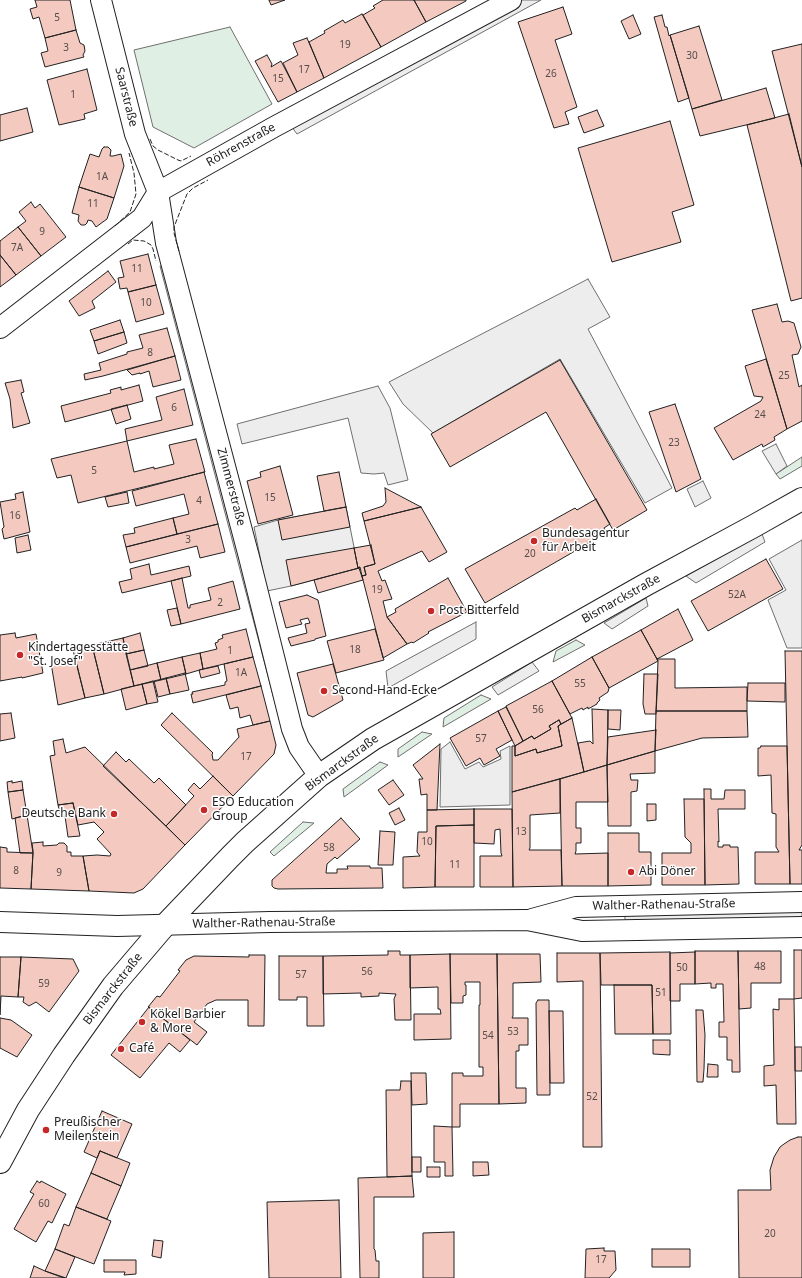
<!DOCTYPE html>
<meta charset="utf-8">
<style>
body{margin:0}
canvas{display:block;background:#fff}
</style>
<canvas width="802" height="1278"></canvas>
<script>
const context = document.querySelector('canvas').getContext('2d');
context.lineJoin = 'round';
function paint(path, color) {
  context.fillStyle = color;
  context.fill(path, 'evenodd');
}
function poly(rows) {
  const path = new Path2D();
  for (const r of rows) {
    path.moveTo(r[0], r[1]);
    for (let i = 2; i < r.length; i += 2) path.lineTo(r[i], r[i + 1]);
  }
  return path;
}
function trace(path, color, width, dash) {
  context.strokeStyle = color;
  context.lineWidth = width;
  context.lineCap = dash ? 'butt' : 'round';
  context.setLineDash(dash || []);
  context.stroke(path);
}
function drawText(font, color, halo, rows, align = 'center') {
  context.font = font + ' "Noto Sans",sans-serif';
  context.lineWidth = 3;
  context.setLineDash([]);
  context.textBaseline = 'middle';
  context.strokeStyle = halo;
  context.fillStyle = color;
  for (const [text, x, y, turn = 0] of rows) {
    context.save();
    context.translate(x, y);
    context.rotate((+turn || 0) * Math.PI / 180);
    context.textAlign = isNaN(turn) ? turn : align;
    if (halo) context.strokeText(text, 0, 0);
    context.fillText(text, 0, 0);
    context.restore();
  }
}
const green = poly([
 [230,27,272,104,194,148,153,127,134,50,230,27],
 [802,457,802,466,780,479,776,474,802,457],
 [576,640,585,645,553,662,556,651,576,640],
 [481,695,491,699,443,727,444,718,481,695],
 [422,732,432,734,398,757,398,749,422,732],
 [380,762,388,765,344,797,343,789,380,762],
 [303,822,314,823,274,856,270,852,303,822]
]);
paint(green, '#e0efe3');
trace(green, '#6f6f6f', 1);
const parking = poly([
 [521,0,541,0,297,134,291,126,521,0],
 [169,264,284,712,278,714,160,266,169,264],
 [588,279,610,317,588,329,672,488,645,503,560,359,433,433,403,404,389,382,588,279],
 [378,386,390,408,408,480,388,485,384,473,374,474,361,473,348,418,242,444,237,424,378,386],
 [776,444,787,466,776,474,762,451,776,444],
 [703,481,711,498,695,507,687,489,703,481],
 [346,507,358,567,360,567,359,568,291,586,267,591,254,527,278,520,346,507],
 [762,534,765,542,696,583,686,576,762,534],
 [802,540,802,648,787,648,768,600,786,590,769,559,802,540],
 [646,598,648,606,612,629,604,623,646,598],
 [476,622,476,639,388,688,386,671,476,622],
 [532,662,539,671,498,695,492,687,532,662],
 [450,742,465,769,479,762,483,767,501,759,500,751,510,746,510,805,440,807,441,749,450,742],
 [802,909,802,925,626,927,624,910,802,909]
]);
paint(parking, '#ededed');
trace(parking, '#6f6f6f', 1);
const building = poly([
 [35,0,70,0,76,30,45,38,39,17,33,19,30,9,37,7,35,0],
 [269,0,285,0,271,5,269,0],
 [383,0,414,0,426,22,381,47,363,15,375,8,373,6,383,0],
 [414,0,466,0,466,1,426,22,414,0],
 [563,7,572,34,555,40,577,107,565,112,569,124,554,128,518,22,563,7],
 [362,14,381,47,324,78,309,42,325,33,324,31,343,20,345,23,362,14],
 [633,15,641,34,629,39,621,21,633,15],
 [662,15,665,27,667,27,669,36,670,35,689,98,678,102,654,17,662,15],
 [699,26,722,100,692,109,670,35,699,26],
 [76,30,80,43,84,45,85,51,83,55,84,57,45,67,41,53,48,51,45,38,76,30],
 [307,38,324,78,297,92,283,63,298,55,293,43,307,38],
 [802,44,802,167,772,51,802,44],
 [267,55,272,64,271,67,281,61,297,92,278,102,255,61,267,55],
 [87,69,97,110,84,114,85,119,59,125,47,80,87,69],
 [766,88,775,118,700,136,692,109,766,88],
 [27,108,33,132,0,141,0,115,27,108],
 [597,110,604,126,584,133,578,117,597,110],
 [789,114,802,167,802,298,791,301,747,125,789,114],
 [670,121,694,205,672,212,681,242,612,262,578,148,670,121],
 [104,147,108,147,111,150,110,156,113,156,121,154,124,166,114,198,79,187,90,154,99,157,102,149,104,147],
 [79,187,114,198,107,219,96,227,92,221,88,220,87,223,85,225,81,225,78,221,79,215,72,213,79,187],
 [31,202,35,208,40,204,66,237,41,256,18,227,26,221,19,212,31,202],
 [18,227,41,256,16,275,0,255,0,241,18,227],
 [148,254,156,285,128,292,127,288,120,289,118,278,124,277,120,261,148,254],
 [0,255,16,275,0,287,0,255],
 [108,271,116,282,92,301,95,308,79,316,69,301,108,271],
 [156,285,164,314,136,322,128,292,156,285],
 [777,304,782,322,788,321,794,323,801,347,798,354,792,355,799,387,802,385,802,421,787,429,752,310,777,304],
 [120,320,124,332,94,341,90,330,120,320],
 [167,328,175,356,103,376,85,380,84,374,101,370,99,363,127,354,127,352,143,348,139,335,167,328],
 [124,332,127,343,98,354,94,341,124,332],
 [175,356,181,380,153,387,149,371,140,374,140,373,132,375,127,370,175,356],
 [766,359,787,429,774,437,775,440,763,447,762,444,733,460,714,428,761,401,763,397,754,396,745,366,766,359],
 [560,360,647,510,613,530,546,412,450,467,431,434,560,360],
 [21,380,24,392,21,393,30,423,13,428,10,399,5,383,21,380],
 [139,385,143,401,65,422,61,406,111,393,110,390,121,387,121,390,139,385],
 [184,389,193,425,127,441,125,429,162,420,156,397,184,389],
 [675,404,701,479,676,492,649,412,675,404],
 [127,405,131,419,116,424,111,409,127,405],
 [196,439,205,472,78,503,71,475,57,478,51,459,127,441,134,472,154,467,154,469,174,464,169,445,196,439],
 [280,466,293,515,258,524,247,481,261,477,260,472,280,466],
 [204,472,218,524,177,534,173,518,189,514,184,494,136,506,132,491,204,472],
 [339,472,346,507,324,511,317,476,339,472],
 [385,488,421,507,364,521,362,513,383,506,386,502,385,488],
 [23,492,30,532,4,539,2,529,4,527,0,502,16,499,15,494,23,492],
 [127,492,129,503,108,507,105,497,127,492],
 [596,499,610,524,604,528,606,532,600,536,597,532,591,535,594,540,485,603,465,569,575,508,577,510,596,499],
 [346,507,350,527,282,540,278,520,346,507],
 [421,507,447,552,429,562,422,551,378,571,382,581,385,580,392,599,383,601,387,617,407,644,383,658,362,576,366,575,364,567,375,564,364,521,421,507],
 [173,518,177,534,126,547,123,535,135,533,134,528,173,518],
 [218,524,225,552,200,558,197,546,130,563,126,547,218,524],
 [28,535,31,550,17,553,15,538,28,535],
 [371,545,375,564,364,567,366,575,362,576,360,567,358,568,354,548,371,545],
 [354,548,358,568,360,567,359,568,291,586,286,560,354,548],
 [766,559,783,589,708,631,691,601,766,559],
 [149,564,151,575,189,566,191,576,122,593,119,582,132,579,130,569,149,564],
 [359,568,363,580,318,593,314,580,359,568],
 [182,578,188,608,190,608,190,605,211,600,208,588,233,581,240,609,181,624,171,581,182,578],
 [448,578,467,612,428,632,429,633,413,643,412,642,407,644,387,617,396,612,395,609,448,578],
 [307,595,318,600,326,636,315,639,315,640,291,646,288,638,307,633,305,624,310,623,308,618,300,620,302,624,286,628,279,602,307,595],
 [177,608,181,624,171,626,167,610,177,608],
 [678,609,693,640,657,659,641,630,678,609],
 [246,629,253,657,203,669,200,653,217,649,215,643,218,642,218,640,223,638,222,635,246,629],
 [375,629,384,660,336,673,327,641,375,629],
 [641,630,658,661,609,688,592,657,641,630],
 [15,633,16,638,36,634,43,673,22,678,22,677,0,681,0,635,15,633],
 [140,633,144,650,126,654,123,638,140,633],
 [123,638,134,686,104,694,92,645,123,638],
 [92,645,104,694,85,698,73,650,92,645],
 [144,650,148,666,130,670,126,654,144,650],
 [785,651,802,651,802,845,799,850,802,850,802,884,790,884,785,651],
 [200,653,203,669,186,674,182,657,200,653],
 [75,657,85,698,58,705,51,663,75,657],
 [182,657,186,674,161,680,157,663,182,657],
 [253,657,261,686,193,703,191,694,193,694,192,692,225,685,225,682,227,681,224,664,253,657],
 [592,657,609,688,608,692,599,698,600,700,597,703,597,704,588,709,588,707,583,710,582,708,570,714,552,681,592,657],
 [657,659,675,659,675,688,747,687,747,711,656,711,658,661,657,659],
 [157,663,161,680,134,686,130,670,157,663],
 [333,664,343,700,313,717,308,715,297,673,333,664],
 [218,666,220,673,201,678,199,670,218,666],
 [185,673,189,690,170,694,166,678,185,673],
 [644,674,658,674,656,714,645,714,643,704,644,674],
 [166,678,170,694,158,697,154,681,166,678],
 [153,681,158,702,147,704,142,684,153,681],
 [552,681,572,718,561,724,559,720,549,726,551,729,534,739,532,736,523,741,506,706,552,681],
 [748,683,785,683,785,702,747,701,748,683],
 [142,684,147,704,126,710,121,689,142,684],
 [261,686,270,721,253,725,250,715,240,718,238,707,230,709,226,695,261,686],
 [506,707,523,741,515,746,498,711,506,707],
 [592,709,608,710,607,765,584,772,578,743,590,741,593,744,592,709],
 [608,710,621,710,620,730,608,729,608,710],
 [498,711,512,740,496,749,500,756,484,765,480,758,466,766,450,738,498,711],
 [656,711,747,711,748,737,702,738,655,751,656,711],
 [11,713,15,738,0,741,0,714,11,713],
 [172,713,213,753,212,754,213,760,218,760,239,737,237,729,270,721,276,745,274,754,233,796,161,725,172,713],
 [572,718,584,772,512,792,512,746,515,746,515,756,536,749,537,753,562,746,558,726,572,718],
 [559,720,561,724,558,726,562,746,537,753,536,749,515,756,515,746,532,736,534,739,551,729,549,726,559,720],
 [656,730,655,751,607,765,608,737,656,730],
 [63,739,66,753,85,747,185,845,143,889,134,893,89,891,83,856,97,855,110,856,111,854,97,839,104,832,94,822,78,825,73,803,58,805,50,756,55,755,53,741,63,739],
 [440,744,437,810,427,810,427,794,421,795,419,779,423,779,413,765,440,744],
 [761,746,787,746,790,884,755,884,755,852,779,852,776,847,776,814,772,813,771,775,758,776,758,748,760,748,761,746],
 [655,751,655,773,630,774,631,780,638,780,637,791,631,792,631,826,608,826,607,765,655,751],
 [116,752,126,762,129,759,154,783,159,778,186,805,166,826,103,766,116,752],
 [607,765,608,802,576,802,576,828,581,828,581,843,576,843,576,851,575,854,608,853,608,886,562,886,560,779,607,765],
 [213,776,233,796,185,845,166,826,194,796,188,790,194,783,200,789,213,776],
 [560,779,560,813,530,815,530,848,529,850,561,850,562,886,513,887,512,792,560,779],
 [393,780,404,795,389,805,378,790,393,780],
 [12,781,12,783,22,781,23,790,8,792,7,782,12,781],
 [704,789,711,789,711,799,724,799,725,790,745,790,745,809,718,809,719,842,718,841,718,847,723,847,723,845,730,845,730,847,738,847,739,884,705,885,704,789],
 [23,790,27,815,12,819,8,792,23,790],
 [684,799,704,799,705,885,662,885,662,853,691,853,691,843,685,837,684,799],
 [73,803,80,836,68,837,65,816,61,817,58,805,73,803],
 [647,804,656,804,656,820,647,821,647,804],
 [399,808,405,820,395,825,389,813,399,808],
 [474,809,512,809,513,887,480,887,480,856,502,856,501,853,500,829,495,830,494,844,474,843,474,809],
 [474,809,474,825,436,826,435,887,403,888,403,857,420,856,417,852,418,832,427,832,427,810,474,809],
 [27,815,33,853,20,853,15,818,27,815],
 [341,818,360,839,337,859,335,857,327,864,326,873,337,873,337,869,348,869,347,866,370,866,370,868,382,868,383,888,278,889,274,888,272,886,272,880,341,818],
 [474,825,474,887,435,887,436,826,474,825],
 [380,831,395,832,393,865,378,865,380,831],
 [608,833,639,833,639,852,651,852,651,885,608,886,608,833],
 [43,842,43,846,57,845,59,843,64,843,67,846,67,852,71,852,71,856,83,856,89,891,31,889,33,851,32,843,43,842],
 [0,847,7,848,7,852,33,853,31,889,0,888,0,847],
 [794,950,802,950,802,998,794,999,794,950],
 [388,951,400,951,400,955,410,955,411,1020,395,1020,394,999,396,994,379,993,379,996,361,997,361,993,323,994,323,956,388,955,388,951],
 [695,951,738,951,740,1072,732,1072,732,1060,727,1060,727,1037,719,1037,719,1022,724,1022,723,984,716,984,716,988,711,988,711,983,695,984,695,951],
 [738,951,781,951,781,983,751,983,751,1008,739,1009,738,951],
 [670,952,671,1034,653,1034,652,985,601,985,600,953,670,952],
 [695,952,695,984,680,984,680,1001,670,1001,670,953,695,952],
 [557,953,600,953,602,1147,583,1147,583,981,557,982,557,953],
 [450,954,497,954,499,1104,460,1104,460,1127,452,1127,452,1073,463,1073,463,1076,483,1076,483,1067,479,1067,479,1005,480,1005,480,982,465,982,465,985,466,985,466,995,463,996,463,1003,451,1003,450,954],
 [450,954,451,1039,414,1040,414,1014,441,1014,440,1009,438,1009,438,987,410,988,410,955,450,954],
 [497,954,540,954,541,982,513,983,513,1016,512,1018,528,1018,528,1045,519,1045,519,1051,516,1051,516,1088,526,1088,526,1103,499,1104,497,954],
 [249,955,265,955,264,1026,248,1026,248,1000,216,1000,207,1004,194,1022,207,1032,197,1045,148,1007,157,996,160,997,180,971,178,970,186,960,194,956,249,957,249,955],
 [279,956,323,956,324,1026,307,1026,307,997,297,997,297,1000,279,1000,279,956],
 [0,957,21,957,18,997,1,996,0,1015,0,957],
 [21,957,73,959,79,971,49,1012,36,1002,29,1006,23,1002,24,997,18,997,21,957],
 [614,985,652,985,653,1034,615,1034,614,985],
 [779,999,794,999,796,1124,777,1124,776,1085,764,1086,764,1066,774,1065,773,1009,779,1010,779,999],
 [538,1000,549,1000,550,1095,537,1095,536,1003,538,1000],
 [149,1007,190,1040,180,1052,169,1043,140,1078,111,1055,149,1007],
 [696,1010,703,1010,705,1035,704,1069,703,1082,697,1082,696,1010],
 [549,1011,563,1011,564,1083,550,1083,549,1011],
 [0,1018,11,1020,32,1035,17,1057,0,1048,0,1018],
 [653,1040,670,1040,670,1055,653,1054,653,1040],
 [795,1047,802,1047,802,1071,795,1071,795,1047],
 [708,1064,718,1065,718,1077,707,1077,708,1064],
 [411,1073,426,1073,427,1104,412,1105,411,1073],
 [401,1081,411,1081,412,1176,387,1177,386,1090,400,1090,401,1081],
 [102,1111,132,1124,117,1158,100,1151,97,1158,84,1152,102,1111],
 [434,1126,452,1127,453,1176,445,1176,445,1162,434,1162,434,1126],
 [798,1137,802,1137,802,1278,739,1278,738,1190,771,1190,770,1170,774,1157,780,1147,784,1144,790,1140,798,1137],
 [100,1151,130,1163,121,1186,91,1173,100,1151],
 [412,1157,421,1157,421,1172,412,1172,412,1157],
 [473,1162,488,1162,489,1175,473,1176,473,1162],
 [427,1167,440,1167,440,1177,427,1177,427,1167],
 [91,1173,121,1186,107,1219,76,1207,91,1173],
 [412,1176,414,1197,374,1197,374,1249,375,1250,376,1261,379,1261,379,1278,360,1278,358,1178,412,1176],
 [37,1181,40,1183,41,1181,66,1194,52,1223,48,1221,36,1242,14,1229,34,1194,30,1192,37,1181],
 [339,1200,341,1278,269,1278,267,1202,339,1200],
 [76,1207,111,1221,94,1264,55,1249,64,1224,69,1226,76,1207],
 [454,1232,454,1278,423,1278,423,1233,454,1232],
 [154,1240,163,1241,161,1258,152,1256,154,1240],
 [604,1248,604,1251,615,1251,616,1270,609,1278,585,1278,586,1249,604,1248],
 [55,1249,75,1257,66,1278,45,1271,55,1249],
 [652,1249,690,1249,690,1267,652,1267,652,1249],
 [104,1260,136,1260,136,1274,124,1275,125,1272,104,1272,104,1260],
 [34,1266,45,1271,64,1278,30,1278,34,1266]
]);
paint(building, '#f3c9c0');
trace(building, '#222', 1);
const street = poly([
 [101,0,135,134,158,192,166,243,249,557,292,729,299,747,319,776],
 [0,328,142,218,158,192,274,127,511,0],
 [532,919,576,907,802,902],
 [0,922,117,926,270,922,527,920,582,931,802,927]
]);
const primary = poly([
 [0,1162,28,1110,64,1055,113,986,165,925,230,857,245,842,319,776,373,739,645,585,754,526,802,499]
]);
trace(street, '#222', 22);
trace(primary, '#222', 24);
trace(street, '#fff', 20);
trace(primary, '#fff', 22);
trace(poly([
 [150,139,153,146,158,150,178,160,181,161,191,156],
 [115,226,130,212,136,194,134,173,129,153],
 [128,244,133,240,144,241,151,245,153,249,156,261],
 [179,251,174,233,174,227,187,194,193,188,208,180]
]), '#222', 1, [5, 2]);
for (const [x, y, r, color] of [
 [534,541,4,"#c62828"],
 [431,611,4,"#c62828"],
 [20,655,4,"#c62828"],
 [324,691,4,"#c62828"],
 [204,810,4,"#c62828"],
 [114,814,4,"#c62828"],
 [631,872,4,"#c62828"],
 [142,1022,4,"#c62828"],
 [121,1049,4,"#c62828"],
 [46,1130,4,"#c62828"]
]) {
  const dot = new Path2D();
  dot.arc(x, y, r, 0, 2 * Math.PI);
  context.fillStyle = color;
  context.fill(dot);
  trace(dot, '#fff', 1.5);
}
drawText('10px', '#564c4a', null, [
 ["5",57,18],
 ["19",345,45],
 ["3",66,48],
 ["30",692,56],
 ["17",304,70],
 ["26",551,74],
 ["15",278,79],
 ["1",73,95],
 ["1A",102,177],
 ["11",93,204],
 ["9",42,232],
 ["7A",17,248],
 ["11",137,269],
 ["10",146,303],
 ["8",150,353],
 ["25",784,376],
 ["6",174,408],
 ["24",760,415],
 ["23",674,443],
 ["5",94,471],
 ["15",270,498],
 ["4",199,501],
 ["16",15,516],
 ["3",188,540],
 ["20",530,554],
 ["19",377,590],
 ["52A",737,595],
 ["2",220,603],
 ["18",355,650],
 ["1",230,651],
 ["1A",241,673],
 ["55",580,684],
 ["56",538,710],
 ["57",481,739],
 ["17",246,757],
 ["13",521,832],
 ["10",427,842],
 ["58",329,848],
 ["11",455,865],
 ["8",16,871],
 ["9",59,873],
 ["48",760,967],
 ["50",682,968],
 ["56",367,972],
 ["57",301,975],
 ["59",44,984],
 ["51",661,993],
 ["53",513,1032],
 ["54",488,1036],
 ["52",592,1097],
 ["60",44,1204],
 ["20",770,1234],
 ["17",601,1260]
]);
drawText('12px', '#222', '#fff', [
 ["Saarstraße",126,97,76],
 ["Röhrenstraße",241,145,-29],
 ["Zimmerstraße",231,487,75],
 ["Bismarckstraße",621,599,-29],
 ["Bismarckstraße",342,763,-36],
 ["Walther-Rathenau-Straße",664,905,-1],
 ["Walther-Rathenau-Straße",264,923,-1],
 ["Bismarckstraße",113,989,-52]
]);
drawText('12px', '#222', '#fff', [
 ["Bundesagentur",542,534],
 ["für Arbeit",542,548],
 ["Post Bitterfeld",439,611],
 ["Kindertagesstätte",28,648],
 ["\"St. Josef\"",28,662],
 ["Second-Hand-Ecke",332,691],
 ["ESO Education",212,803],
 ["Group",212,817],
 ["Deutsche Bank",106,814,"right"],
 ["Abi Döner",639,872],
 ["Kökel Barbier",150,1015],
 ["& More",150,1029],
 ["Café",129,1049],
 ["Preußischer",54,1123],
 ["Meilenstein",54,1137]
], 'left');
</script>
